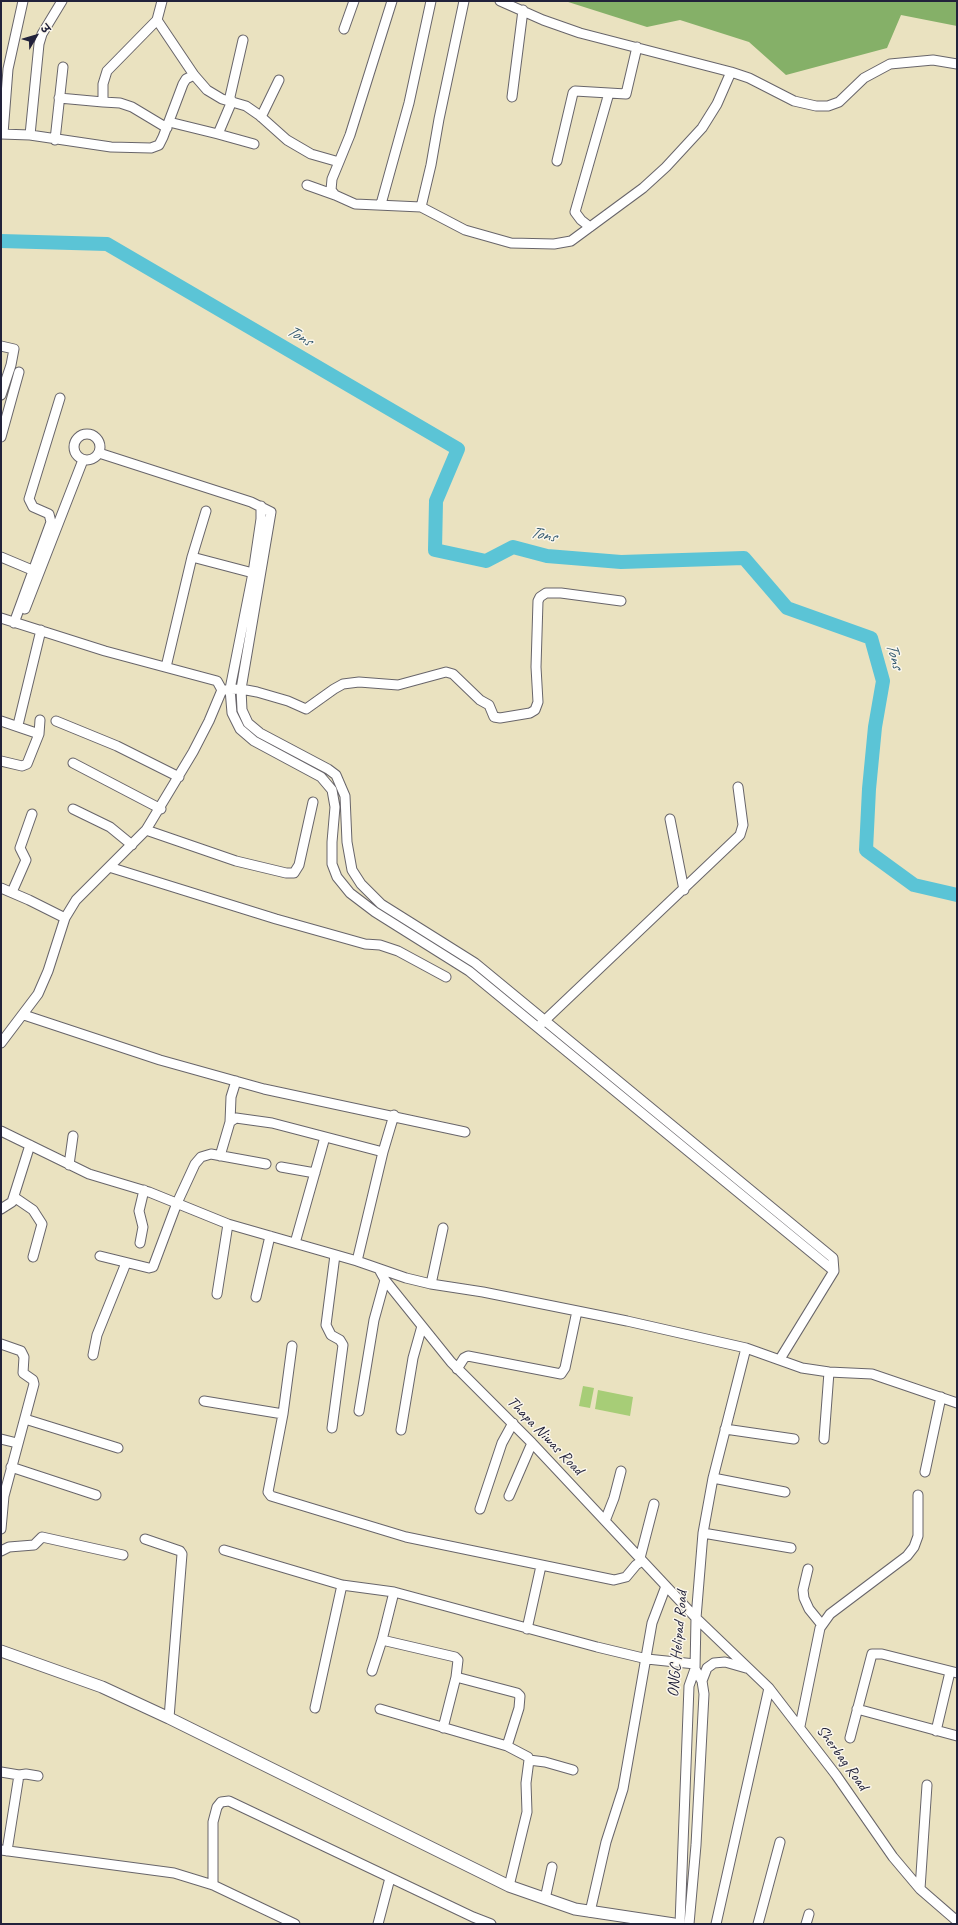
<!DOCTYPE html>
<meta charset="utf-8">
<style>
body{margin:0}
#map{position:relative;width:958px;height:1925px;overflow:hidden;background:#eae2c0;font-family:Caveat,"Playpen Sans Deva",sans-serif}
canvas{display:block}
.frame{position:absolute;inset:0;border:2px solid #22223b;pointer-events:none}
.north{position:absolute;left:16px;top:16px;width:40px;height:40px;-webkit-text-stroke:3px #fbf7ec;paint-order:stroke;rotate:52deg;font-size:11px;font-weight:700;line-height:16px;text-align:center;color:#22223b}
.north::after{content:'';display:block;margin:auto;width:14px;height:18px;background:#22223b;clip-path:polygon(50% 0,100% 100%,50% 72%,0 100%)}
</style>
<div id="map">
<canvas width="958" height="1925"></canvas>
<div class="frame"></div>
<div class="north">उ</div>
</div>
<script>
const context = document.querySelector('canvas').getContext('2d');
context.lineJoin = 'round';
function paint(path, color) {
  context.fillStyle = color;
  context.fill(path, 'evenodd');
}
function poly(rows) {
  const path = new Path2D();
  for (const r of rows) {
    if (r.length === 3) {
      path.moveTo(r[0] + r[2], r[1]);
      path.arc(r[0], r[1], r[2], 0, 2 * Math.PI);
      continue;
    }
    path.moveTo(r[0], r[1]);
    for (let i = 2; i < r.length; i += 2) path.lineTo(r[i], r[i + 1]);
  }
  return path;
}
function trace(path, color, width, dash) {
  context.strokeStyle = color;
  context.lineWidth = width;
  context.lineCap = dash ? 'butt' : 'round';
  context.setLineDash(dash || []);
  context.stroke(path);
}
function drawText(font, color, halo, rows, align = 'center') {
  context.font = font + ' Caveat,sans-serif';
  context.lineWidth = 3;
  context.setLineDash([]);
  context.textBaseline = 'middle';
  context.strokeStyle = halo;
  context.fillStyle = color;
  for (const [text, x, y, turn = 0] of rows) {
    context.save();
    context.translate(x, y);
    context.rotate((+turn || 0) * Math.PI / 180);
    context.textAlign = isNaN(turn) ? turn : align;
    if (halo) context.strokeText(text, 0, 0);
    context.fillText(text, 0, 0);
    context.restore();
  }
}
paint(poly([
 [583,1386,594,1388,590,1408,579,1406],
 [598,1390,633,1397,630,1416,595,1409]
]), '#a7cd77');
paint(poly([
 [565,1,957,1,957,26,901,15,887,48,786,75,749,42,680,20,647,27]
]), '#85b068');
trace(poly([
 [1,241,107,244,458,449,436,501,435,550,486,561,513,547,547,556,621,562,744,558,787,608,871,638,883,681,875,727,869,789,866,850,914,885,957,895]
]), '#5bc4d6', 14);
const minor = poly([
 [162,1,157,20,194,75,207,90,222,99,246,106,259,115,287,140,311,154,339,162,332,179,331,190,335,195,355,204,421,207,465,230,511,243,554,244,571,241,643,188,666,167,702,128,717,104,731,72],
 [500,1,543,20,580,33,731,72,749,78,794,101,816,106,828,106,839,102,864,78,890,64,933,60,957,64],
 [157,20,107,71,103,84,103,102,120,103,132,107,167,128],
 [344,29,354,1],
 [512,97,523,10],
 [59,98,103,102],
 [229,101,243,40],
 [261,117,279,80],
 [169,122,218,134,232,101],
 [1,134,30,135,111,147,151,148,159,145,163,137,183,84,186,79,194,75],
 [3,134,8,69,23,1],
 [218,134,254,144],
 [30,135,39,44,42,34,62,1],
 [55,140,63,67],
 [557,161,573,93,575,91,626,94,637,47],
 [339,162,350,135,392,1],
 [307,185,335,195],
 [381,204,409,103,431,1],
 [421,207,431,165,439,119,464,1],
 [590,227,581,220,575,212,609,93],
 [1,346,14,349,11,365,1,395],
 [87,447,13],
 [1,437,19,372],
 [99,453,251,502,271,512,241,689,242,710,248,723,260,733,328,769,336,775,345,796,347,842,352,870,361,884,381,904,475,963,833,1258,834,1271,780,1359],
 [261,506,261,519,253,573,230,689,232,713,240,729,254,741,321,777,332,790,335,807,332,842,332,864,337,877,350,893,375,912,469,971,834,1271],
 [1,557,32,570],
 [192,557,253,573],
 [25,609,83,460],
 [1,618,105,651,217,681,222,690],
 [14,623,51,522,49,514,33,507,29,499,60,398],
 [166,667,192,557,206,511],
 [1,721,39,734],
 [56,721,117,746,179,777],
 [18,725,41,630],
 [1,761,22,766,27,764,39,734,40,720],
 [73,763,161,809],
 [73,809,110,827,132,845],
 [670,819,684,890],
 [146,830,236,861,286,873,294,873,299,865,313,802],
 [109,867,276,919,365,944,380,945,398,951,446,977],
 [1,888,29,900,65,918],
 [12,892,26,860,20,848,32,814],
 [24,1015,160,1060,264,1089,465,1132],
 [541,1024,740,835,743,825,738,787],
 [1,1043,38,994,48,971,65,918,76,900,146,830,193,752,209,721,222,690,241,689,257,692,288,701,306,709,334,689,343,684,359,682,398,685,446,672,453,674,480,700,489,705,494,717,500,718,530,713,535,710,538,702,536,667,538,601,540,597,546,593,561,593,621,601],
 [230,1122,231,1097,236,1081],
 [1,1131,89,1174,149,1192,228,1224,357,1261,406,1278,431,1284,483,1292,627,1321,746,1348,802,1368,829,1372,872,1374,957,1403],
 [220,1156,230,1122,236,1118,272,1123,383,1152],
 [69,1165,73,1136],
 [281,1167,315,1173],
 [14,1197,33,1210,42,1224,33,1257],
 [1,1209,12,1202,30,1145],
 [140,1243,143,1227,139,1211,144,1190],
 [295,1243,325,1137],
 [100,1256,149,1268,153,1267,177,1203,195,1164,201,1157,211,1154,266,1164],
 [357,1261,383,1152,394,1115],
 [379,1269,385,1280,451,1362,532,1443,696,1618,769,1688,836,1775,893,1857,920,1889,957,1921],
 [431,1284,443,1228],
 [217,1294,228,1224],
 [256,1297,270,1236],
 [1,1344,21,1351,24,1357,23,1373,33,1380,34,1384,4,1496,1,1529],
 [292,1346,283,1414,268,1492,271,1496,406,1537,614,1580,626,1577,636,1565,642,1561],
 [93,1355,97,1335,126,1263],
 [457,1369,464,1358,468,1356,561,1374,565,1368,577,1311],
 [204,1401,283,1414],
 [359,1411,374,1320,385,1280],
 [25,1419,118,1448],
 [332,1428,343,1345,340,1340,331,1335,326,1325,335,1255],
 [725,1429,794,1439],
 [401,1430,413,1358,422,1326],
 [1,1439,17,1443],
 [824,1439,829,1372],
 [11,1467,96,1495],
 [925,1472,941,1397],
 [713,1478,785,1492],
 [509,1496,532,1443],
 [480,1509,502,1443,513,1423],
 [605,1521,614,1498,621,1471],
 [703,1533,791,1548],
 [145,1539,180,1551,182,1554,169,1718],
 [224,1550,342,1585,394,1592,597,1647,647,1659,695,1664],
 [1,1551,9,1547,34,1545,42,1537,123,1555],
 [640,1558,654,1504],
 [808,1569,803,1590,804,1598,809,1609,822,1625],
 [527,1629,541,1566],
 [382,1640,455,1657,458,1660,456,1677,443,1728],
 [372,1671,382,1640,394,1592],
 [456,1677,517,1693,520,1696,519,1708,507,1746],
 [702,1681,707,1668,714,1663,725,1662,746,1668],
 [315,1708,342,1585],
 [380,1709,507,1746,528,1757,529,1760,526,1783,527,1812,509,1886],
 [857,1709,957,1736],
 [800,1726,820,1628,830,1614,907,1556,914,1547,918,1536,918,1495],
 [936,1731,950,1672],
 [850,1738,872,1654,882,1654,957,1673],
 [529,1760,545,1762,573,1770],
 [1,1772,19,1775,26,1774,38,1776],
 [1,1850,174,1873,213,1885,295,1924],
 [7,1851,19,1775],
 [213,1885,213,1822,217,1807,221,1802,229,1801,473,1917,491,1924],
 [920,1889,927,1785],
 [545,1899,552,1867],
 [590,1912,606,1842,623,1789,652,1623,666,1586],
 [378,1924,390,1878],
 [680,1924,689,1686,695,1669,696,1618,703,1533,713,1478,746,1348],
 [689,1924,696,1845,704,1694,702,1681,695,1669],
 [716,1924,769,1688],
 [758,1924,780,1842],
 [806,1924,809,1914]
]);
const tertiary = poly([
 [1,1651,102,1687,169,1718,509,1886,575,1909,674,1924]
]);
trace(minor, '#68656a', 11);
trace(tertiary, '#68656a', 13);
trace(minor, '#fff', 9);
trace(tertiary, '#fff', 11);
drawText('16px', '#22223b', '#fbf7ec', [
 ["Thapa Niwas Road",545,1436,46],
 ["ONGC Helipad Road",678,1644,-85],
 ["Sherbag Road",842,1758,54]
]);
drawText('italic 17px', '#365b71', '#fbf7ec', [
 ["Tons",299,336,30],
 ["Tons",543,535,12],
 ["Tons",894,656,74]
]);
</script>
